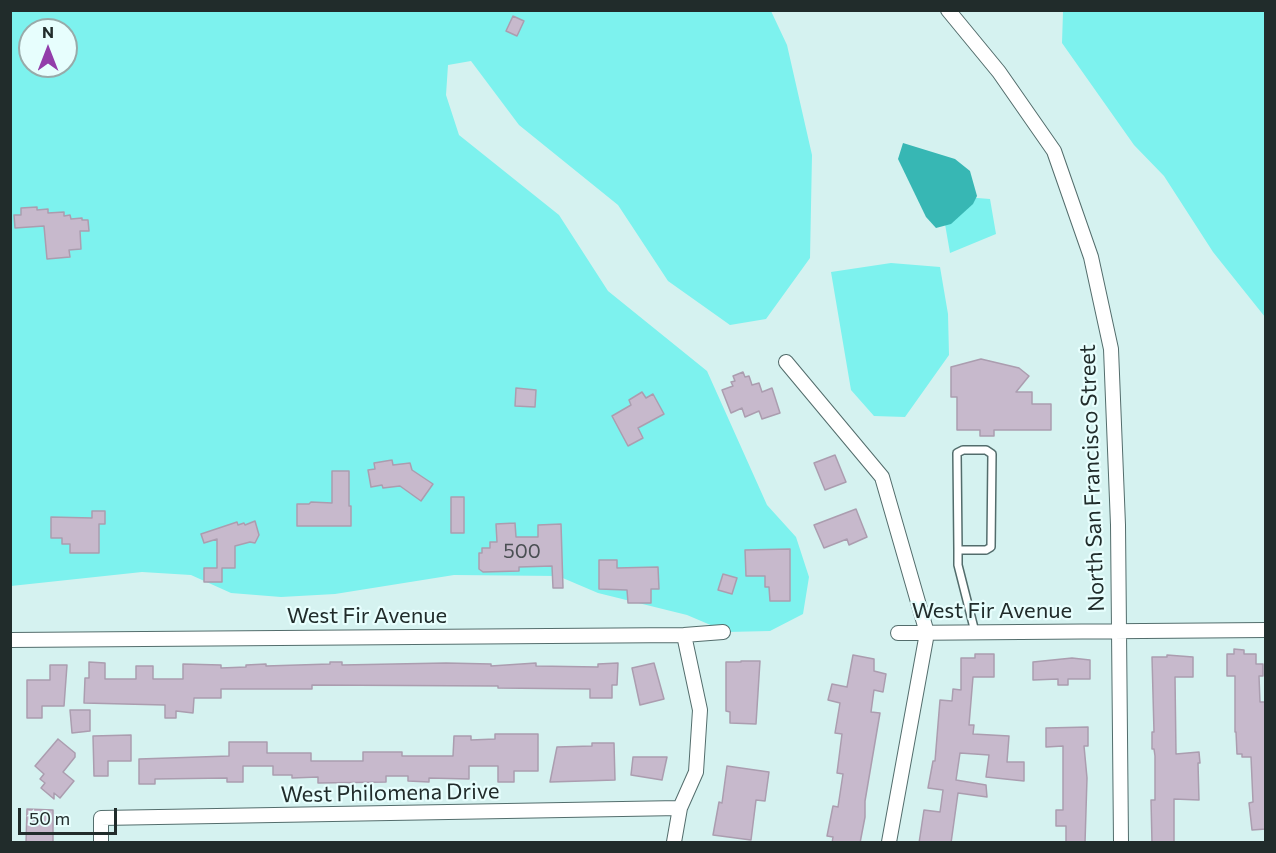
<!DOCTYPE html>
<style>
body{margin:0}
#map{position:relative;width:1276px;height:853px;overflow:hidden;background:#d5f2f0;font-family:Commissioner,sans-serif}
canvas{display:block}
.frame{position:absolute;inset:0;border:12px solid #212c2b;pointer-events:none}
.north{position:absolute;left:18px;top:18px;width:60px;height:60px;box-sizing:border-box;background:#e7fefd;border:2px solid #98aaa9;border-radius:50%;rotate:0deg;font-size:16px;font-weight:700;line-height:24px;text-align:center;color:#212c2b}
.north::after{content:'';display:block;margin:auto;width:21px;height:27px;background:#923daa;clip-path:polygon(50% 0,100% 100%,50% 72%,0 100%)}
.scale{position:absolute;left:18px;top:808px;width:99px;height:27px;box-sizing:border-box;border:3px solid #212c2b;border-top:0;padding-left:8px;font-size:18px;line-height:21px;white-space:nowrap;color:#212c2b;-webkit-text-stroke:4px #e7fefd;paint-order:stroke}
</style>
<div id="map">
<canvas width="1276" height="853"></canvas>
<div class="frame"></div>
<div class="north">N</div>
<div class="scale">50 m</div>
</div>
<script>
const context = document.querySelector('canvas').getContext('2d');
context.lineJoin = 'round';
function paint(path, color) {
  context.fillStyle = color;
  context.fill(path, 'evenodd');
}
function poly(rows) {
  const path = new Path2D();
  for (const r of rows) {
    path.moveTo(r[0], r[1]);
    for (let i = 2; i < r.length; i += 2) path.lineTo(r[i], r[i + 1]);
  }
  return path;
}
function trace(path, color, width, dash) {
  context.strokeStyle = color;
  context.lineWidth = width;
  context.lineCap = dash ? 'butt' : 'round';
  context.setLineDash(dash || []);
  context.stroke(path);
}
function drawText(font, color, halo, rows, align = 'center') {
  context.font = font + ' Commissioner,sans-serif';
  context.lineWidth = 4.5;
  context.setLineDash([]);
  context.textBaseline = 'middle';
  context.strokeStyle = halo;
  context.fillStyle = color;
  for (const [text, x, y, turn = 0] of rows) {
    context.save();
    context.translate(x, y);
    context.rotate((+turn || 0) * Math.PI / 180);
    context.textAlign = isNaN(turn) ? turn : align;
    if (halo) context.strokeText(text, 0, 0);
    context.fillText(text, 0, 0);
    context.restore();
  }
}
paint(poly([
 [1065,10,1265,11,1265,317,1213,252,1164,176,1134,145,1062,43,1063,12],
 [10,11,771,11,787,45,812,155,810,258,766,319,730,325,668,281,618,205,519,125,471,61,448,65,446,95,459,135,559,215,608,291,707,371,767,505,796,537,809,577,803,614,770,631,727,632,687,615,598,593,558,576,454,575,335,594,281,597,231,593,191,575,142,572,11,586],
 [30,30,66,30,66,66,30,66],
 [940,195,990,199,996,234,950,253],
 [891,263,940,267,948,314,949,355,905,417,874,416,851,390,831,272]
]), '#7df2ee');
paint(poly([
 [903,143,955,159,970,171,977,196,973,204,951,224,936,228,926,217,898,159]
]), '#37b7b4');
const building = poly([
 [513,16,524,21,517,36,506,31,513,16],
 [37,207,37,210,48,209,48,213,64,212,64,216,70,215,71,219,82,218,82,220,88,220,89,231,80,231,81,249,69,250,70,257,47,259,44,226,15,228,14,215,21,215,21,208,37,207],
 [981,359,1019,368,1029,376,1016,392,1032,392,1032,404,1051,404,1051,430,994,430,994,436,980,436,980,430,957,430,957,397,951,397,951,367,981,359],
 [743,372,745,377,749,376,752,385,759,383,762,392,772,388,780,413,762,419,759,411,745,417,742,408,731,413,722,390,733,386,731,382,735,381,733,376,743,372],
 [516,388,536,390,535,407,515,406,516,388],
 [642,392,646,398,653,394,664,414,638,428,643,438,628,446,612,416,631,405,629,400,642,392],
 [835,455,846,482,825,490,814,463,835,455],
 [392,460,393,465,410,463,412,470,433,484,421,501,400,486,383,488,382,485,371,487,368,470,375,469,374,463,392,460],
 [332,471,349,471,349,506,351,506,351,526,297,526,297,504,309,504,311,502,332,503,332,471],
 [451,497,464,497,464,533,451,533,451,497],
 [856,509,867,537,849,545,847,539,824,548,814,525,856,509],
 [92,511,105,511,105,524,99,524,99,553,70,553,70,544,62,544,62,538,51,538,51,517,92,518,92,511],
 [255,521,259,535,255,543,250,542,235,546,235,568,222,568,222,582,204,582,204,568,217,568,217,539,204,543,201,534,237,522,238,525,244,523,245,525,255,521],
 [515,523,516,537,538,537,538,525,561,524,563,588,553,588,552,566,519,567,519,571,483,572,479,569,479,553,482,553,482,548,490,548,490,542,497,542,496,524,515,523],
 [790,549,790,601,770,601,769,587,765,587,765,576,746,576,745,550,790,549],
 [599,560,617,560,617,568,658,567,659,589,651,589,651,603,628,603,627,590,599,589,599,560],
 [723,574,737,578,732,594,718,590,723,574],
 [1234,649,1244,650,1244,654,1256,654,1256,664,1263,664,1263,676,1259,676,1260,702,1266,702,1266,829,1252,830,1249,803,1253,802,1251,757,1242,757,1242,754,1237,754,1236,732,1235,732,1235,676,1227,676,1227,654,1234,654,1234,649],
 [975,654,994,654,994,677,973,677,969,725,974,725,973,734,1009,736,1007,762,1024,762,1024,781,986,777,989,755,960,753,956,780,986,785,987,797,958,793,951,843,919,843,924,810,940,812,943,790,928,788,933,761,935,761,940,700,952,701,953,689,961,690,961,658,975,658,975,654],
 [853,655,874,659,874,671,886,674,883,692,874,690,871,712,880,713,865,801,865,817,860,843,832,843,833,837,827,836,833,806,838,807,843,774,837,773,842,734,835,733,840,703,828,700,832,684,847,687,853,655],
 [1167,655,1193,657,1193,677,1175,677,1176,754,1199,752,1200,763,1198,763,1199,800,1174,799,1174,843,1152,843,1151,800,1155,800,1155,756,1154,749,1152,749,1152,732,1154,732,1152,657,1167,657,1167,655],
 [1072,658,1090,660,1090,679,1068,679,1068,685,1058,685,1058,679,1033,680,1033,662,1072,658],
 [741,661,760,661,756,724,730,723,730,712,726,711,726,662,741,662,741,661],
 [89,662,105,663,105,679,136,679,136,666,153,666,153,679,183,679,183,664,221,665,221,668,246,667,246,665,266,664,266,666,330,664,330,662,342,662,342,665,446,663,491,664,491,666,536,663,536,666,598,667,598,664,618,663,617,685,612,685,612,698,590,698,590,689,498,688,498,686,312,685,312,689,221,689,221,698,194,698,193,713,176,711,176,718,165,718,165,705,84,703,85,678,89,678,89,662],
 [654,663,664,699,640,705,632,668,654,663],
 [50,665,67,665,64,706,42,706,42,718,27,718,27,680,50,680,50,665],
 [70,710,90,710,90,731,72,733,70,710],
 [1088,727,1088,746,1084,746,1087,778,1085,843,1066,843,1066,826,1056,826,1056,810,1063,810,1063,746,1046,747,1046,728,1088,727],
 [495,734,538,734,538,771,514,771,514,782,498,782,498,766,469,766,469,779,429,778,429,782,408,781,408,776,386,776,386,782,318,783,318,777,292,778,292,775,273,775,273,766,243,766,243,782,227,782,227,778,155,779,155,784,139,784,139,759,229,756,229,742,267,742,267,753,311,753,311,761,363,761,363,752,402,752,402,756,453,756,454,736,471,736,471,740,495,739,495,734],
 [131,735,131,761,108,761,108,776,94,776,93,736,131,735],
 [58,739,75,753,75,757,63,772,74,781,60,798,54,793,54,799,41,788,45,783,40,779,44,774,35,766,58,739],
 [592,743,614,743,615,780,550,782,557,747,592,746,592,743],
 [633,757,667,757,662,780,631,775,633,757],
 [727,766,769,772,765,801,756,800,751,840,713,835,719,802,722,803,727,766],
 [27,809,53,810,53,843,26,843,27,809]
]);
paint(building, '#c7b9cc');
trace(building, '#ab9daf', 1.5);
const service = poly([
 [958,550,986,550,991,547,992,454,986,450,963,450,957,453,958,550,958,565,975,632]
]);
const minor = poly([
 [948,10,999,72,1054,151,1091,257,1111,349,1118,525,1121,842],
 [786,362,882,477,927,633,889,842],
 [898,633,1266,630],
 [10,640,684,635,723,632],
 [101,842,101,818,680,808],
 [674,842,680,808,696,772,700,710,684,635]
]);
trace(service, '#536d6c', 10);
trace(minor, '#536d6c', 16);
trace(service, '#fff', 7);
trace(minor, '#fff', 14);
drawText('20px', '#4a4f53', null, [
 ["500",522,551]
]);
drawText('22px', '#212c2b', '#e7fefd', [
 ["North San Francisco Street",1092,478,-92],
 ["West Fir Avenue",992,611],
 ["West Fir Avenue",367,616],
 ["West Philomena Drive",390,793,-1]
]);
</script>
